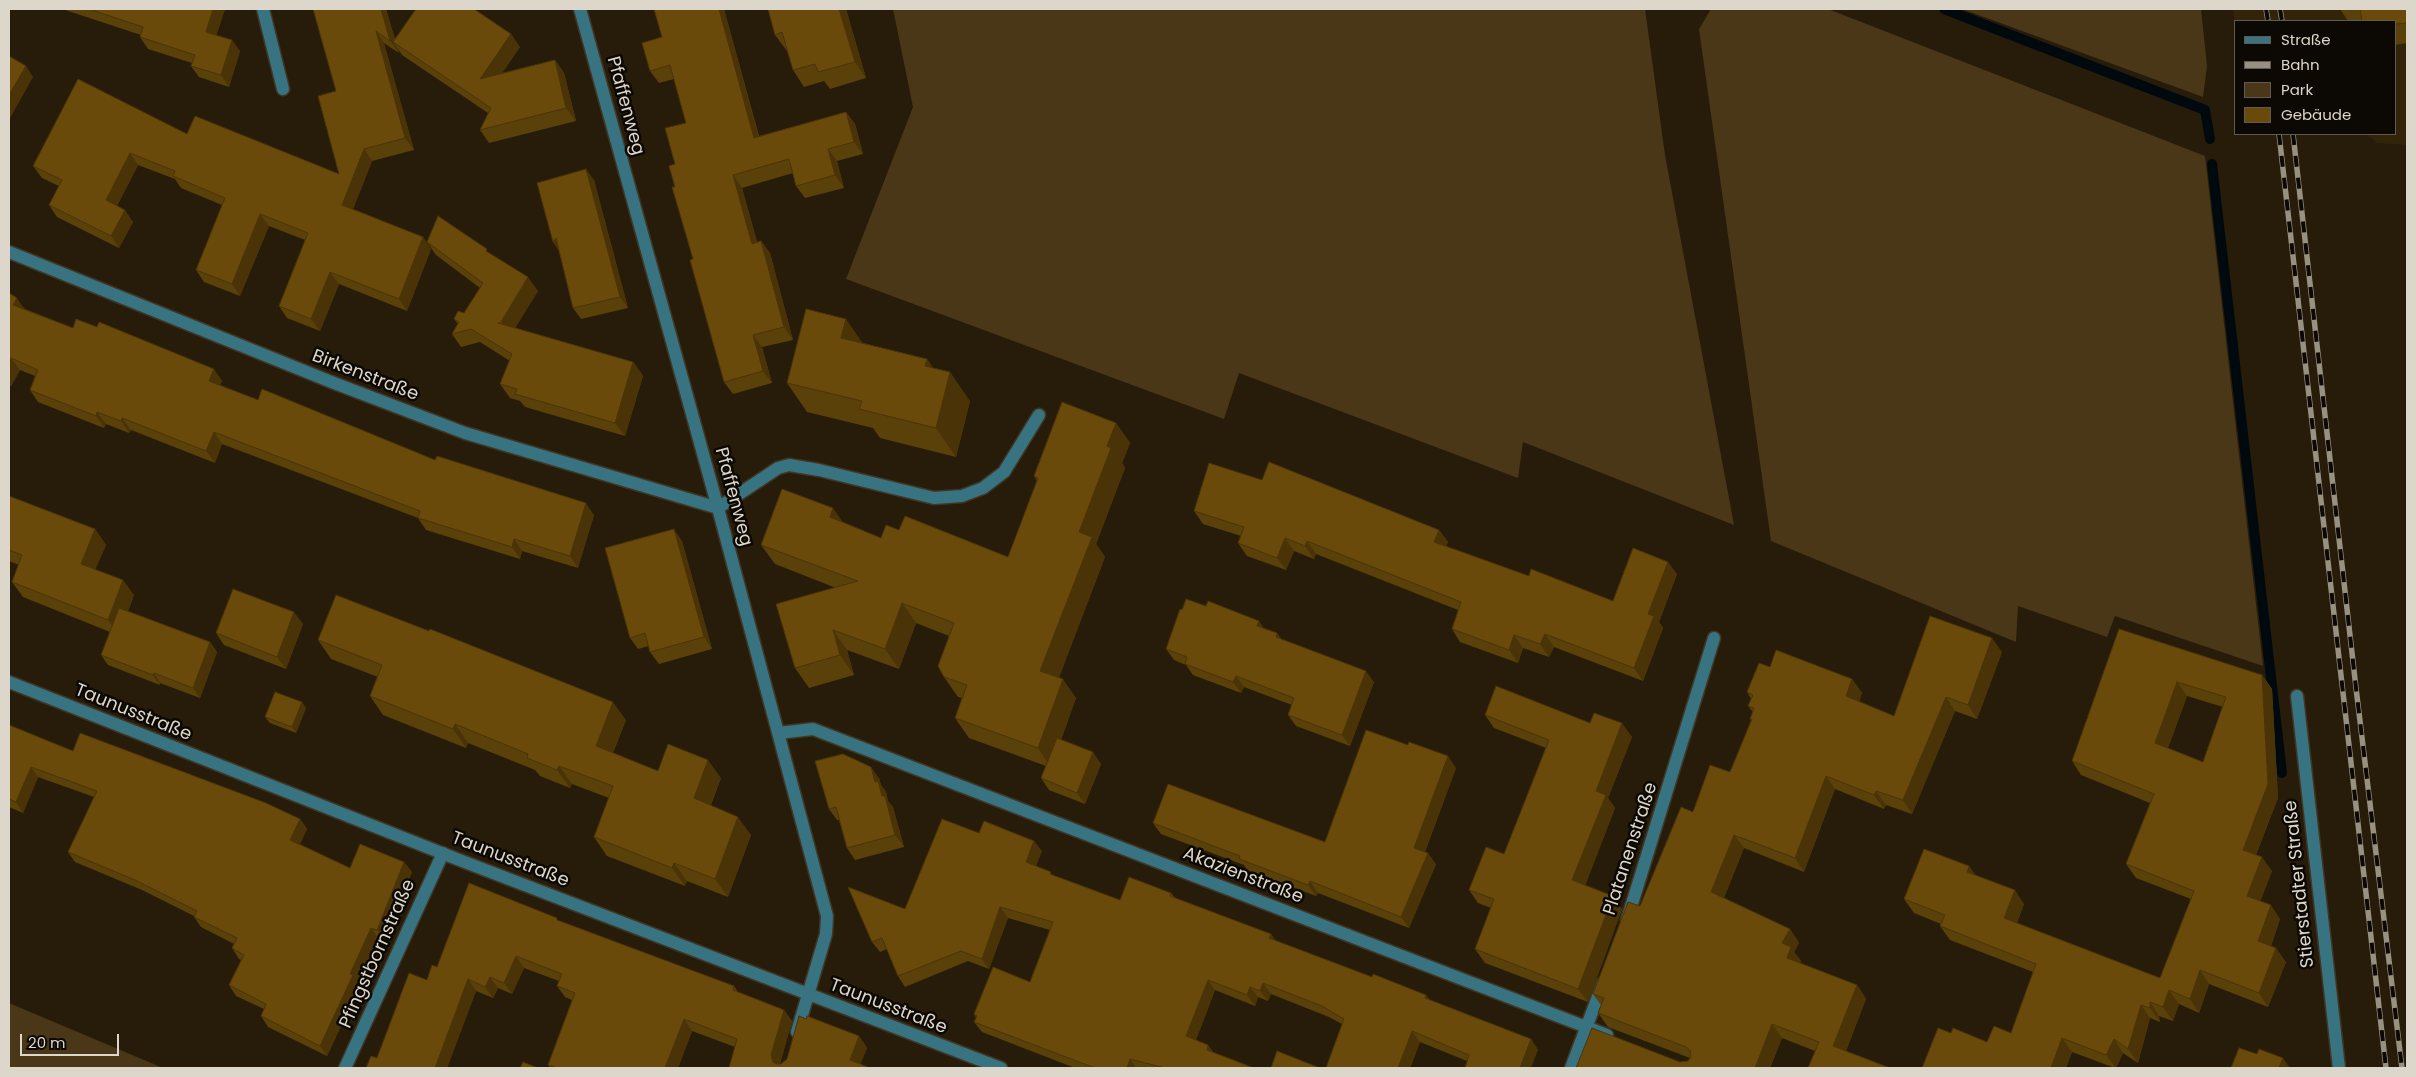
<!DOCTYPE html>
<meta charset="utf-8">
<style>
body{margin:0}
#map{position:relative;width:2416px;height:1077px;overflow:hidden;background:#271c09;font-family:Poppins,sans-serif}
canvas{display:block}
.frame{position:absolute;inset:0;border:10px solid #ddd6ca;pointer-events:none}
.legend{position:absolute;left:2234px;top:20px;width:162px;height:115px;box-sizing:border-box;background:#0c0803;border:1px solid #605a53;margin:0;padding:6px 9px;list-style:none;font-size:15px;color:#ddd6ca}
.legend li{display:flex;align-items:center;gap:10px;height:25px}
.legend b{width:25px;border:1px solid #605a53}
.scale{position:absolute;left:20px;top:1034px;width:99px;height:22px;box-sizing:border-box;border:2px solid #ddd6ca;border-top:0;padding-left:6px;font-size:15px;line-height:18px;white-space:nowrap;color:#ddd6ca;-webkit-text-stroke:4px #0c0803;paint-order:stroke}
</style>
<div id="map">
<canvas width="2416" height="1077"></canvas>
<div class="frame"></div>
<ul class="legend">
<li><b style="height:6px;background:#377380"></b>Straße</li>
<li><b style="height:6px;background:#989081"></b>Bahn</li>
<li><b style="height:14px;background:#493718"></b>Park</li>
<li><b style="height:14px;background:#694a0a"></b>Gebäude</li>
</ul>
<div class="scale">20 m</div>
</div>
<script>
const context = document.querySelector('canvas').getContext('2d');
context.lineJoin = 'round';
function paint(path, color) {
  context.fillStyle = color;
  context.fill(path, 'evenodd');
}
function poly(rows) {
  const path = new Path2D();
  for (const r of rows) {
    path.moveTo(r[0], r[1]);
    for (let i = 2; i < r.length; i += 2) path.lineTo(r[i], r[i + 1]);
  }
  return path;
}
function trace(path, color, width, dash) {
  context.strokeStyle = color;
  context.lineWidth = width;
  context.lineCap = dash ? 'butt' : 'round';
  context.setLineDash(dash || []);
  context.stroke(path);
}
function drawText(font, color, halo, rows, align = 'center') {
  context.font = font + ' Poppins,sans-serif';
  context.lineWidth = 5;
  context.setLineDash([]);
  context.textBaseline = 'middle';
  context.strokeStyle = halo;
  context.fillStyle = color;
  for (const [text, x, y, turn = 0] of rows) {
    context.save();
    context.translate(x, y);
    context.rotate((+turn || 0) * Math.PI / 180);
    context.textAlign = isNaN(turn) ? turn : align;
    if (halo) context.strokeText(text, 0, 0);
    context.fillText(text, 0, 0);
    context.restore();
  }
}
paint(poly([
 [2233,9,2407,9,2407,145,2377,143,2367,134,2395,134,2395,21,2235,21,2235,28]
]), '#322409');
paint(poly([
 [893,9,1645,9,1665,155,1734,525,1523,442,1518,478,1239,373,1224,419,846,279,913,107],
 [1711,9,1828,9,2205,156,2263,666,2115,616,2107,637,2018,606,2016,642,1771,541,1699,29],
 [1962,9,2201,9,2207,66,2203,97],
 [9,1003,163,1068,9,1068]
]), '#493718');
trace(poly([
 [1944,9,2205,110,2210,139],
 [2212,164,2282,773]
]), '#00090e', 10);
const minor = poly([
 [263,9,283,89],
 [580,9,718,508,827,916,826,934,797,1032],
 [9,252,334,383,465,433,718,508,778,468,789,465,819,470,934,498,962,496,983,488,1004,472,1039,415],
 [9,682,462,861,1001,1068],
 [2297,696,2339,1068],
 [778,733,813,729,1607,1035],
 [1627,920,1714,638],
 [345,1068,443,853],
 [1571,1068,1603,983]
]);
trace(minor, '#403624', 15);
trace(minor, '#377380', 12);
const rail = poly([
 [2266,9,2268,21],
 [2280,9,2282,21],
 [2279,134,2386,1068],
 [2293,134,2356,688,2402,1068]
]);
trace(rail, '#989081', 5.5);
trace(rail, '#0c0803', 4, [11]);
paint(poly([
 [62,9,225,9,216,35,240,51,229,87,199,77,191,66,192,63,148,49,140,37,141,35],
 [386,9,395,39,520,47,502,73,555,60,564,73,576,121,489,143,480,130,488,113,402,55,398,49,399,53,384,43,414,150,372,161,353,209,423,237,431,249,407,311,339,284,320,331,287,318,279,306,305,240,269,226,240,296,204,282,196,270,222,205,181,188,175,179,138,165,117,206,133,222,119,248,57,217,49,205,59,186,42,178,33,166,187,134,339,174,336,91],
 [654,9,724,9,759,136,846,112,855,124,863,154,837,161,844,188,805,198,796,186,793,173,742,188,757,242,761,241,770,253,793,340,762,347,772,383,733,394,724,382,675,187,675,164,686,123,674,79,659,83,650,71,662,37],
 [768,9,846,9,866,78,830,89,824,81,804,87,793,70,787,51,775,35],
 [2340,9,2407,9,2407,43,2395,45,2395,21,2361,20,2348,21],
 [594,180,628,308,581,319,573,308,559,251,553,242],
 [427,242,491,254,538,291,515,328,633,362,643,376,625,436,525,407,520,401,510,398,500,384,510,361,480,342,461,347,452,334,458,324,454,319,464,313,480,288,436,255],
 [9,293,25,309,73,328,222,381,220,385,258,400,594,515,578,568,522,551,520,559,426,530,418,518,222,444,215,463,131,430,129,433,106,424,104,428,38,402,30,390,35,376,20,370,11,386,9,385],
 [863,343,927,359,933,368,970,401,956,457,880,438,873,428,807,412,787,383],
 [1116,423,1130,443,1122,463,1125,468,1096,544,1105,557,1059,677,1076,698,1061,740,1101,764,1085,804,1049,790,1041,778,1046,766,969,738,955,718,962,698,958,697,944,677,949,636,916,623,899,669,847,650,854,675,809,688,795,668,836,588,775,564,761,545,843,522,881,538,899,530,1008,557,1037,481,1034,476],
 [1262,480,1439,530,1448,542,1446,546,1529,576,1613,601,1677,574,1659,622,1663,628,1643,681,1554,647,1549,657,1523,648,1518,663,1460,642,1452,629,1458,610,1316,554,1314,559,1294,551,1286,570,1247,556,1238,543,1241,536,1203,524,1194,511],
 [9,496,95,529,106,545,95,570,134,595,128,611,210,642,217,652,200,698,160,683,160,685,108,665,101,655,110,632,23,597,12,582,19,565,9,561],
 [682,541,712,649,659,664,650,652,649,646,638,649,630,638],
 [303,624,286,669,224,645,216,633],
 [1264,628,1277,633,1281,639,1374,682,1350,746,1296,726,1288,715,1292,705,1244,687,1241,693,1193,675,1186,665,1174,660,1166,649],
 [2119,629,2262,675,2272,689,2278,798,2256,855,2272,871,2260,901,2280,919,2271,946,2286,962,2268,1007,2209,984,2199,1013,2179,1004,2173,1021,2159,1016,2160,1022,2150,1018,2138,1063,2123,1053,2116,1068,2115,1068,2072,1052,2066,1068,1951,1033,1987,1042,2011,1033,2033,972,1950,940,1940,926,1941,924,1914,913,1904,899,1969,866,1975,875,2024,904,2017,923,2160,978,2191,899,2136,878,2126,864,2150,803,2081,775,2072,761],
 [2187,696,2223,707,2203,762,2168,748],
 [318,640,626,720,613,753,658,771,721,778,711,805,751,835,728,897,687,881,685,886,607,856,594,837,609,798,572,784,570,788,540,776,535,770,468,743,466,748,383,715,370,696,378,677,331,659],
 [2002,652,1977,719,1955,711,1912,814,1886,805,1884,809,1835,789,1804,872,1744,848,1724,898,1790,929,1799,943,1794,952,1801,961,1800,963,1857,985,1866,999,1846,1051,1815,1051,1782,1038,1770,1068,1680,1062,1688,1061,1690,1058,1608,1027,1598,1013,1601,1005,1593,994,1640,906,1693,812,1730,772,1751,721,1750,719,1753,712,1748,706,1751,699,1747,692,1770,667,1852,679,1862,693,1859,702,1894,716],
 [306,708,296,733,270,723,265,717],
 [1485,715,1590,723,1632,737,1608,798,1615,808,1585,885,1622,909,1588,1002,1485,963,1475,949,1491,908,1478,903,1469,890,1504,854,1546,748,1494,728],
 [9,725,73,751,300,819,307,829,300,844,350,868,404,862,412,872,384,940,378,938,358,982,360,985,327,1056,268,1027,261,1016,264,1009,236,996,229,985,241,960,239,959,232,948,234,944,201,927,194,917,194,916,142,890,75,862,68,852,94,797,38,777,23,813,9,807],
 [1456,768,1425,852,1436,864,1409,928,1318,893,1316,896,1247,870,1244,865,1161,834,1153,823,1325,842],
 [879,778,881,785,886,792,888,801,893,807,904,847,855,860,847,848,839,820,837,820,829,809],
 [979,833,1042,851,1036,866,1053,876,1120,900,1171,893,1175,898,1271,934,1275,941,1372,977,1426,995,1431,1001,1531,1039,1538,1050,1467,1061,1420,1042,1410,1068,1326,1068,1342,1024,1329,1017,1271,994,1268,1001,1258,997,1255,1006,1215,990,1196,1040,1208,1045,1213,1052,1254,1068,1075,1068,982,1032,974,1022,976,1018,974,1014,1030,982,1050,930,1008,918,989,969,968,961,905,987,898,976,887,949,880,952,872,942],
 [560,921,734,986,738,992,784,1010,792,1021,780,1064,781,1064,787,1059,806,1019,859,1036,867,1048,860,1064,870,1068,729,1068,735,1047,692,1031,678,1068,550,1068,548,1065,572,1000,565,997,557,986,559,981,524,968,512,994,498,988,493,998,476,991,447,1068,366,1068,377,1058,427,980,437,967]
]), '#5a4009');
paint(poly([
 [213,9,225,9,214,43,206,32],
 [381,9,386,9,396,44,393,42,398,49,399,53,390,41],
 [719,9,724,9,762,150,754,138],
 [839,9,846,9,866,78,855,62],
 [376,31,384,43,414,150,405,138],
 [511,34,520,47,489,92,480,79],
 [232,40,240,51,229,87,221,75],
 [555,60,564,73,576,121,566,108],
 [26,66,33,77,9,120,9,95],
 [846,112,855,124,863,154,854,142],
 [364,149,372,161,350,217,342,205],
 [828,149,837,161,844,188,835,175],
 [130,153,138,165,114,212,106,200],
 [586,169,594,180,628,308,620,297],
 [733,175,742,188,761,256,752,244],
 [125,210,133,222,119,248,111,236],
 [260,214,269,226,240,296,232,284],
 [423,237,431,249,407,311,399,299],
 [556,238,561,253,553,242],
 [761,241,770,253,793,340,784,327],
 [330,272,339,284,320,331,311,319],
 [528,277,538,291,510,336,501,322],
 [17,298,25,310,13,305],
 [846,319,866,348,841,338],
 [753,335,762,347,772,383,763,371],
 [11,358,20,370,11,386,9,383,9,363],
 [927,359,946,387,950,372,970,401,956,457,936,428,925,366],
 [633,362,643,376,625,436,615,423],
 [214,369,222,381,217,393,209,381],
 [97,412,106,424,104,428,96,416],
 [122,418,131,430,129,433,121,421],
 [1116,423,1130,443,1122,463,1125,468,1096,544,1105,557,1054,691,1040,671,1079,532,1107,446],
 [214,432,222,444,215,463,206,451],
 [586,503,594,515,578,568,570,556],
 [833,508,847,528,830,517],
 [95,529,106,545,91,579,81,564],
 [674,529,682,541,712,649,704,637],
 [1439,530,1448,542,1443,555,1434,542],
 [1285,538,1294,551,1286,570,1277,558],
 [514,539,522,551,520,559,512,547],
 [1307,541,1316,554,1314,559,1305,546],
 [1668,562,1677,574,1659,622,1663,628,1643,681,1634,668,1648,614],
 [123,580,134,595,119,635,108,620],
 [902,603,916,623,899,669,885,649],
 [294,612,303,624,286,669,277,657],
 [1259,621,1267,632,1257,626],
 [833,630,847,650,854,675,840,655],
 [1277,633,1285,644,1276,637],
 [1545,634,1554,647,1549,657,1540,644],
 [1514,635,1523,648,1518,663,1509,650],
 [1992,638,2002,652,1977,719,1968,705],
 [210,642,217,652,200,698,193,688],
 [1366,671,1374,682,1350,746,1342,735],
 [154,673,160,683,160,685,153,675],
 [2262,675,2272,689,2278,798,2252,864,2243,850],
 [1236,676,1244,687,1241,693,1233,682],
 [1063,679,1076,698,1051,768,1038,748],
 [1852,679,1862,693,1856,710,1846,696],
 [2177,682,2187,696,2165,756,2155,743],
 [1946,697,1955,711,1912,814,1903,800],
 [302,702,306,708,296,733,292,727],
 [613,702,626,720,608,764,596,746],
 [1622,723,1632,737,1608,798,1615,808,1582,894,1572,880,1596,791],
 [455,724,468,743,466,748,453,729],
 [1093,752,1101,764,1085,804,1077,793],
 [1448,756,1456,768,1422,859,1414,848],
 [708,760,721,778,706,816,694,798],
 [559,766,572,784,570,788,557,770],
 [31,767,38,777,23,813,16,802],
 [871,767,879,778,881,785,886,792,888,801,893,807,904,847,895,835,882,796,875,782],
 [1826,776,1835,789,1804,872,1795,858],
 [1876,791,1886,805,1884,809,1874,795],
 [738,817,751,835,728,897,715,879],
 [300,819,307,829,297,850,290,840],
 [1734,835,1744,848,1721,905,1711,892],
 [1034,841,1042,851,1033,873,1026,862],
 [1428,853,1436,864,1409,928,1401,917],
 [2262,857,2272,871,2257,910,2247,896],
 [404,862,412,872,384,940,377,930],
 [674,863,687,881,685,886,672,868],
 [1969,866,1979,880,1967,872],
 [1310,881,1318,893,1316,896,1308,885],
 [2015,890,2024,904,2013,932,2004,918],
 [1613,896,1622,909,1588,1002,1578,989],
 [2271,905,2280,919,2268,955,2258,941],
 [1000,907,1008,918,989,969,982,959],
 [371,928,378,938,358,982,360,985,327,1056,320,1046,350,974],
 [1790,929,1799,943,1794,952,1801,961,1797,972,1787,958,1782,943],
 [1271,934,1278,944,1269,938],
 [2276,948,2286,962,2268,1007,2259,993],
 [516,956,524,968,512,994,504,983],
 [2200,970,2209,984,2199,1013,2190,999],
 [490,977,498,988,493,998,485,987],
 [468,979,476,991,447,1068,435,1068],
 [1208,980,1215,990,1193,1047,1186,1036],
 [1263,983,1271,994,1268,1001,1260,991],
 [1857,985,1866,999,1842,1060,1833,1046],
 [1250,987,1258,997,1255,1006,1247,995],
 [2169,990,2179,1004,2173,1021,2163,1007],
 [1426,995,1434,1005,1425,998],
 [2150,1002,2159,1016,2160,1022,2150,1008],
 [2141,1005,2150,1018,2138,1063,2128,1049],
 [784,1010,792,1021,779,1066,773,1062,771,1055],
 [684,1019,692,1031,678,1068,665,1068],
 [1772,1024,1782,1038,1770,1068,1755,1068],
 [1412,1031,1420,1042,1410,1068,1398,1068],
 [859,1036,867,1048,859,1068,850,1060],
 [2062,1038,2072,1052,2066,1068,2051,1068],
 [1531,1039,1538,1050,1531,1068,1520,1068],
 [2114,1039,2123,1053,2116,1068,2106,1055],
 [1208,1045,1215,1055,1207,1050],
 [2283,1058,2290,1068,2279,1068],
 [1130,1059,1136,1068,1127,1068]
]), '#4a3407');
const building = poly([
 [89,9,213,9,206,32,232,40,221,75,191,66,195,55,140,37,143,27,89,9],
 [313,9,381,9,390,41,376,31,405,138,364,149,342,205,423,237,399,299,330,272,311,319,279,306,308,233,260,214,232,284,196,270,225,198,173,176,175,171,130,153,106,200,125,210,111,236,49,205,62,180,33,166,78,79,187,134,195,116,339,174,318,96,336,91,313,9],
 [416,9,474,9,511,34,480,79,555,60,566,108,480,130,491,108,393,42,416,9],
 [654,9,719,9,754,138,846,112,854,142,828,149,835,175,796,186,789,159,733,175,752,244,761,241,784,327,753,335,763,371,724,382,690,260,693,259,672,187,675,187,669,166,675,164,665,128,686,123,670,65,650,71,642,43,662,37,654,9],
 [768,9,839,9,855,62,818,72,815,64,793,70,782,32,775,35,768,9],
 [2360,9,2407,9,2407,23,2395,24,2395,21,2362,21,2360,9],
 [9,56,26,66,9,95,9,56],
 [586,169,620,297,573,308,556,238,553,242,537,183,586,169],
 [438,216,487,249,486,251,528,277,501,322,498,323,633,362,615,423,515,394,517,389,500,384,512,354,471,329,452,334,459,322,454,319,458,311,464,313,483,283,427,242,438,216],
 [9,293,17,298,13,305,73,328,76,319,97,327,99,322,214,369,209,381,258,400,262,389,435,460,437,456,586,503,570,556,514,539,512,547,418,518,420,511,214,432,206,451,122,418,121,421,97,412,96,416,30,390,38,370,11,358,9,363,9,293],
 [806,309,846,319,841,338,927,359,925,366,950,372,936,428,859,409,862,401,787,383,806,309],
 [1062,402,1116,423,1107,446,1111,448,1079,532,1092,537,1040,671,1063,679,1038,748,955,718,967,685,944,677,938,666,954,623,902,603,885,649,833,630,840,655,795,668,776,604,858,581,761,545,782,489,833,508,830,517,881,538,886,525,899,530,905,516,1008,557,1038,478,1034,476,1062,402],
 [1269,462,1439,530,1434,542,1529,576,1531,569,1613,601,1633,548,1668,562,1648,614,1654,616,1634,668,1545,634,1540,644,1514,635,1509,650,1452,629,1461,602,1307,541,1305,546,1285,538,1277,558,1238,543,1244,527,1194,511,1209,463,1262,480,1269,462],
 [9,496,95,529,81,564,123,580,108,620,12,582,22,555,9,550,9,496],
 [674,529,704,637,650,652,645,633,630,638,605,548,674,529],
 [233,589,294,612,277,657,216,633,233,589],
 [336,595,429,631,430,629,613,702,596,746,658,771,668,744,708,760,694,798,738,817,715,879,674,863,672,868,594,837,613,786,559,766,557,770,527,758,528,754,455,724,453,729,370,696,382,665,318,640,336,595],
 [1186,599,1206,606,1208,601,1259,621,1257,626,1277,633,1276,637,1366,671,1342,735,1288,715,1294,698,1236,676,1233,682,1185,664,1187,657,1166,649,1180,609,1182,610,1186,599],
 [119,608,210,642,193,688,154,673,153,675,101,655,119,608],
 [1930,616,1992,638,1968,705,1946,697,1903,800,1876,791,1874,795,1826,776,1795,858,1734,835,1711,892,1790,929,1782,943,1791,947,1787,958,1857,985,1833,1046,1890,1068,1808,1068,1819,1042,1772,1024,1755,1068,1576,1068,1592,1028,1680,1062,1688,1061,1691,1057,1690,1050,1686,1047,1598,1013,1604,998,1593,994,1628,902,1640,906,1681,807,1693,812,1710,765,1730,772,1752,719,1750,719,1754,708,1748,706,1753,695,1747,692,1759,663,1770,667,1776,650,1852,679,1846,696,1894,716,1930,616],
 [2119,629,2262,675,2268,784,2243,850,2262,857,2247,896,2271,905,2258,941,2276,948,2259,993,2200,970,2190,999,2169,990,2163,1007,2150,1002,2150,1008,2141,1005,2128,1049,2114,1039,2106,1055,2062,1038,2051,1068,1922,1068,1938,1028,1951,1033,1953,1028,1987,1042,1994,1026,2011,1033,2036,964,1940,926,1945,915,1904,899,1924,849,1969,866,1967,872,2015,890,2004,918,2160,978,2194,891,2126,864,2154,794,2072,761,2119,629],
 [2177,682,2226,697,2203,762,2155,743,2177,682],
 [1496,686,1590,723,1594,713,1622,723,1596,791,1606,795,1572,880,1613,896,1578,989,1475,949,1494,899,1469,890,1486,847,1504,854,1549,740,1485,715,1496,686],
 [275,692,302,702,292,727,265,717,275,692],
 [9,725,73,751,80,733,266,803,300,819,290,840,350,868,360,844,404,862,377,930,371,928,350,974,353,975,320,1046,261,1016,266,1004,229,985,244,955,232,948,237,938,194,917,197,911,135,880,68,852,97,791,31,767,16,802,9,799,9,725],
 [1366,730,1408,745,1409,742,1448,756,1414,848,1428,853,1401,917,1310,881,1308,885,1239,859,1240,856,1153,823,1168,784,1325,842,1366,730],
 [1057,738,1093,752,1077,793,1041,778,1057,738],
 [843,754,871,767,875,782,878,781,882,796,885,796,895,835,847,848,836,807,829,809,815,761,843,754],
 [942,819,979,833,984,821,1034,841,1026,862,1051,872,1050,874,1120,900,1129,877,1171,893,1170,896,1271,934,1269,938,1372,977,1373,974,1426,995,1425,998,1531,1039,1520,1068,1465,1068,1469,1055,1412,1031,1398,1068,1326,1068,1344,1019,1322,1006,1263,983,1260,991,1250,987,1247,995,1208,980,1186,1036,1208,1045,1207,1050,1254,1068,1165,1068,1130,1059,1127,1068,1095,1068,974,1022,977,1016,974,1014,993,967,1030,982,1053,922,1000,907,982,959,961,951,898,976,882,938,872,942,848,887,905,909,942,819],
 [469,883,557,918,557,920,734,986,733,990,784,1010,771,1055,773,1062,776,1064,781,1064,787,1059,799,1016,806,1019,807,1016,859,1036,850,1060,870,1068,729,1068,737,1039,684,1019,665,1068,557,1068,548,1065,575,993,557,986,562,974,516,956,504,983,490,977,485,987,468,979,435,1068,366,1068,371,1056,377,1058,409,973,427,980,432,965,437,967,469,883],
 [2239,1048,2257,1054,2259,1049,2283,1058,2279,1068,2231,1068,2239,1048],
 [1277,1051,1320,1068,1271,1068,1277,1051],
 [523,1062,538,1068,520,1068,523,1062]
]);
paint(building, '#694a0a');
trace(building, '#4a3407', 1);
drawText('18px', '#ddd6ca', '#0c0803', [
 ["Pfaffenweg",625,106,75],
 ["Birkenstraße",365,376,21],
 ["Pfaffenweg",733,497,75],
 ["Taunusstraße",133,713,22],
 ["Platanenstraße",1631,849,-72],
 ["Taunusstraße",510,860,21],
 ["Akazienstraße",1243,876,21],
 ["Stierstadter Straße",2300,884,-96],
 ["Pfingstbornstraße",378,954,-66],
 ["Taunusstraße",888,1007,21]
]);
</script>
